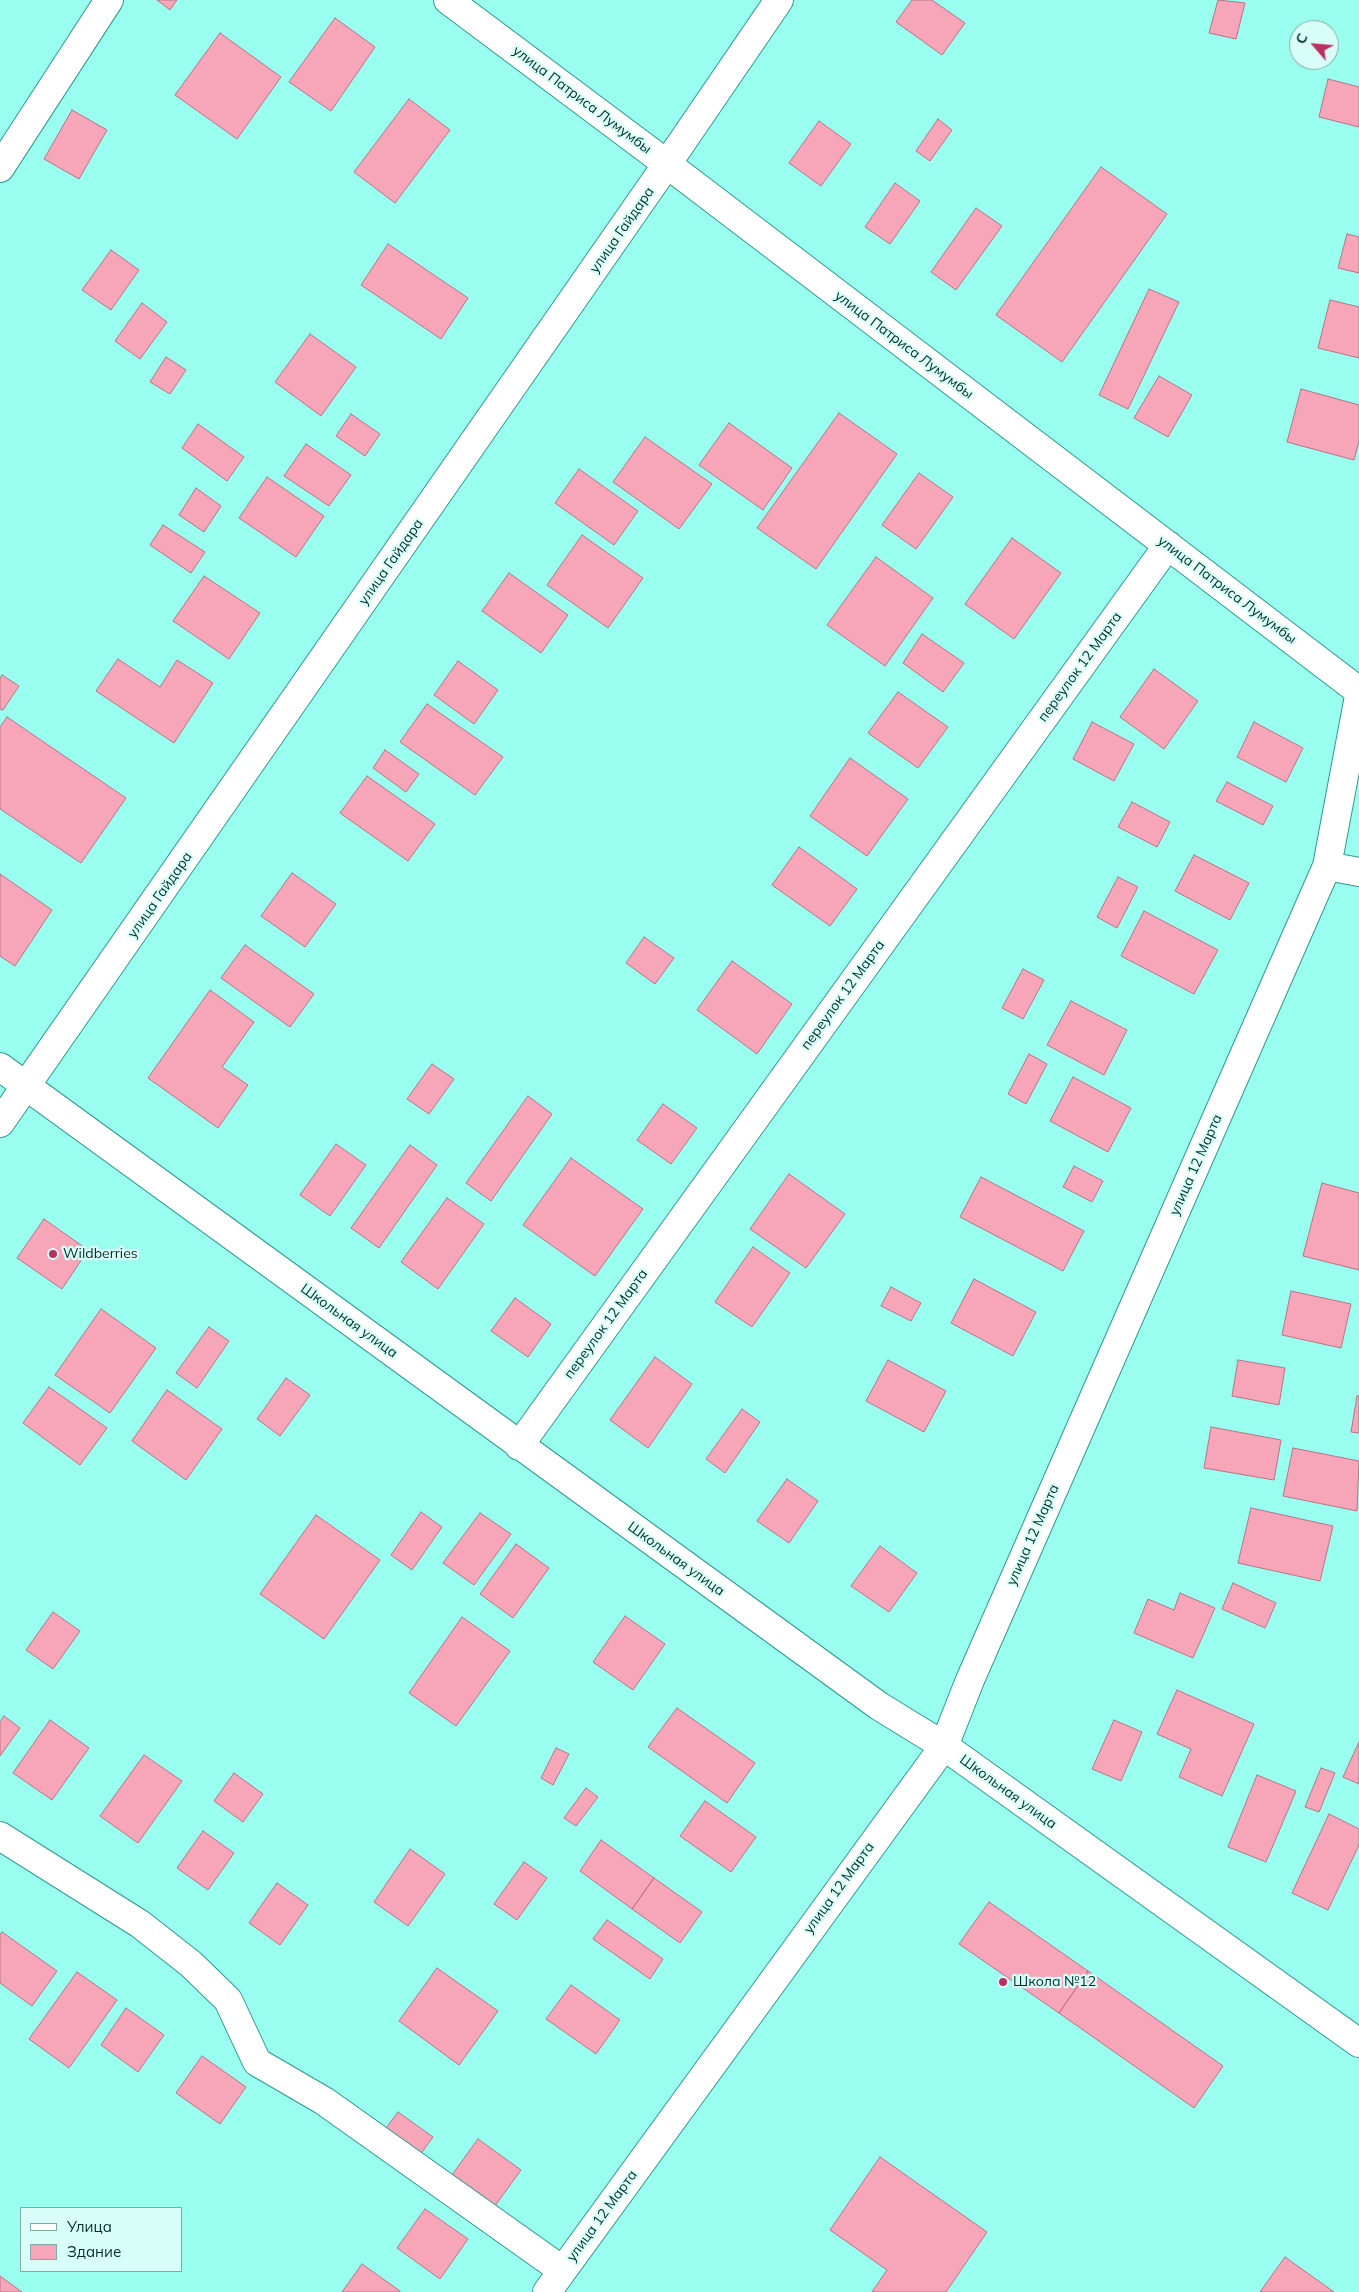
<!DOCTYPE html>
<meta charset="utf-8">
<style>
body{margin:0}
#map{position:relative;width:1359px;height:2292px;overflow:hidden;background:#99fdef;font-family:Mulish,sans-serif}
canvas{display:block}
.legend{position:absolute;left:20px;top:2207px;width:162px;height:65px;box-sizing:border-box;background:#d9fdf7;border:1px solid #82aba5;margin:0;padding:6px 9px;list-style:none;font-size:15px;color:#002f2a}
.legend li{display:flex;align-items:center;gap:10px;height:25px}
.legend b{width:25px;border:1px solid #82aba5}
.north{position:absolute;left:1289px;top:20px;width:50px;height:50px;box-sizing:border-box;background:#d9fdf7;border:1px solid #82aba5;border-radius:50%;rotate:297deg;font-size:14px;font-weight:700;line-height:20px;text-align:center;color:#002f2a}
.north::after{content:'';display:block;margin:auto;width:18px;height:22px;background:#bc2f61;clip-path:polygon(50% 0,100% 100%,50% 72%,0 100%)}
</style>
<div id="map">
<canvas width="1359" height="2292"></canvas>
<ul class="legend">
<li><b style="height:6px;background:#fff"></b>Улица</li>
<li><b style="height:14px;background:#f6a6b8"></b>Здание</li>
</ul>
<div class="north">С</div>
</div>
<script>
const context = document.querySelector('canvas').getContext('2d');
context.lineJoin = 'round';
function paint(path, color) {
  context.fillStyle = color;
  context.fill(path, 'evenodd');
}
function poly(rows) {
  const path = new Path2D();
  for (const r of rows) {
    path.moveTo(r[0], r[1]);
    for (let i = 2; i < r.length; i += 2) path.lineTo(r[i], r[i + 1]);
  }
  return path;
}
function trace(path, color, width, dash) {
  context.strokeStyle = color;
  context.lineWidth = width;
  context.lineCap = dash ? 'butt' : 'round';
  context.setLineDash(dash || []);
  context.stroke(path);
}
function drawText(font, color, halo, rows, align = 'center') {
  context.font = font + ' Mulish,sans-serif';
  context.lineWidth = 4.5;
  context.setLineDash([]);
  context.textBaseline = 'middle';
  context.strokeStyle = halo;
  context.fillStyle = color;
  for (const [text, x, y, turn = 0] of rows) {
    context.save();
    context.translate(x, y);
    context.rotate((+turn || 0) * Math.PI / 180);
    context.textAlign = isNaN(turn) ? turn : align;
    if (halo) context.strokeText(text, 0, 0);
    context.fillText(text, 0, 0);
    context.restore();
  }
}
const building = poly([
 [157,0,177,0,170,10,157,0],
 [912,0,932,0,965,23,942,55,896,22,912,0],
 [1218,0,1245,3,1236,39,1209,33,1218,0],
 [335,18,375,47,331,111,289,82,335,18],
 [220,33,281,77,237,139,175,95,220,33],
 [1328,79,1359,87,1359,127,1319,117,1328,79],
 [409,99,450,130,395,203,354,172,409,99],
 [72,110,107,130,79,179,44,159,72,110],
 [938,119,952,130,930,161,916,151,938,119],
 [819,121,851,144,821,186,789,163,819,121],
 [1101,167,1167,214,1062,362,996,315,1101,167],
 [895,183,920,201,890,244,865,227,895,183],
 [976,208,1002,226,956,290,931,272,976,208],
 [1347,234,1359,237,1359,273,1338,268,1347,234],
 [388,244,468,298,441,339,361,285,388,244],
 [111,250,139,270,111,310,82,290,111,250],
 [1149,289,1179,302,1128,409,1099,395,1149,289],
 [1330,300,1359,307,1359,358,1318,348,1330,300],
 [142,303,167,322,140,359,115,341,142,303],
 [310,334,356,367,321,416,275,382,310,334],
 [166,357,186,370,170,394,150,382,166,357],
 [1159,376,1192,395,1168,437,1134,418,1159,376],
 [1301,389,1359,405,1359,441,1354,460,1287,442,1301,389],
 [839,413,897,454,816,569,757,528,839,413],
 [351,414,380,434,365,456,336,436,351,414],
 [729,423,792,468,763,510,699,465,729,423],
 [198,424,244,457,227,481,182,448,198,424],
 [645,437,712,484,679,529,613,482,645,437],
 [306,444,351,475,329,506,284,476,306,444],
 [579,469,638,511,614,545,555,503,579,469],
 [919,473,953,497,916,549,882,525,919,473],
 [267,477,324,516,296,557,239,518,267,477],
 [196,488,221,506,204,532,179,515,196,488],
 [163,525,205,552,191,573,150,545,163,525],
 [582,535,643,578,608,628,547,585,582,535],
 [1012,538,1061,573,1014,639,965,604,1012,538],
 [876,557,933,598,885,666,827,625,876,557],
 [509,573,568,615,541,653,482,611,509,573],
 [204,576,260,613,229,659,173,621,204,576],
 [922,634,964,663,943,692,903,663,922,634],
 [118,659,160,687,177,660,213,683,174,743,96,691,118,659],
 [458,661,498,690,474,724,434,695,458,661],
 [1154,669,1198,701,1164,749,1120,717,1154,669],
 [2,675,19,686,3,710,0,709,0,679,2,675],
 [898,692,948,727,918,768,868,733,898,692],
 [427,704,503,757,475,795,400,742,427,704],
 [7,717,126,798,81,863,0,809,0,727,7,717],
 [1092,722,1134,744,1114,781,1073,759,1092,722],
 [1254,722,1303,748,1286,782,1237,757,1254,722],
 [385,750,419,774,406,792,373,768,385,750],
 [850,758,908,799,867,856,810,816,850,758],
 [367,776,435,824,408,861,340,813,367,776],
 [1227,782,1273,806,1263,825,1216,801,1227,782],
 [1132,802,1170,822,1157,847,1118,827,1132,802],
 [799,847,857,889,830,926,772,885,799,847],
 [1194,855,1249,883,1230,920,1175,891,1194,855],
 [292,873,336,904,305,947,261,916,292,873],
 [0,874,52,910,15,966,0,956,0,874],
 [1118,877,1138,887,1117,928,1097,917,1118,877],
 [1144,911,1218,950,1194,994,1121,956,1144,911],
 [644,937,674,958,655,984,626,963,644,937],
 [245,945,314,994,290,1027,221,978,245,945],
 [732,961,792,1004,757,1054,697,1010,732,961],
 [1023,969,1044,980,1023,1019,1002,1008,1023,969],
 [210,990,254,1022,222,1067,248,1085,218,1128,148,1078,210,990],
 [1071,1001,1127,1030,1104,1075,1047,1045,1071,1001],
 [1029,1054,1047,1064,1026,1104,1008,1094,1029,1054],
 [432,1064,454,1079,429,1114,407,1099,432,1064],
 [1073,1077,1131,1108,1108,1152,1050,1121,1073,1077],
 [528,1096,552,1114,491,1201,466,1183,528,1096],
 [663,1104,697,1128,671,1164,637,1140,663,1104],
 [336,1144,366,1165,330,1216,300,1195,336,1144],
 [410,1145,437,1165,379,1248,351,1228,410,1145],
 [571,1158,643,1209,595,1276,523,1225,571,1158],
 [1074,1166,1103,1181,1092,1202,1063,1187,1074,1166],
 [789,1174,845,1214,806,1268,750,1229,789,1174],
 [981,1177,1084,1231,1063,1271,960,1217,981,1177],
 [1322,1183,1359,1193,1359,1270,1303,1256,1322,1183],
 [447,1198,484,1224,438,1289,401,1262,447,1198],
 [44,1219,88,1250,62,1289,17,1258,44,1219],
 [753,1247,790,1273,752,1327,715,1302,753,1247],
 [974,1279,1036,1312,1013,1356,951,1323,974,1279],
 [891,1287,921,1303,911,1321,881,1306,891,1287],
 [1291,1291,1351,1304,1341,1348,1282,1335,1291,1291],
 [515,1298,551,1324,528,1357,491,1331,515,1298],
 [101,1309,156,1348,110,1413,55,1375,101,1309],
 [209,1327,229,1341,197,1388,176,1373,209,1327],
 [655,1357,692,1384,648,1448,610,1420,655,1357],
 [888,1360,946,1391,924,1432,866,1401,888,1360],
 [1238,1360,1285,1368,1279,1405,1232,1396,1238,1360],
 [286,1378,310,1395,280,1436,257,1419,286,1378],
 [49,1387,107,1428,80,1465,23,1423,49,1387],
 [167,1390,222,1429,186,1480,132,1441,167,1390],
 [1357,1396,1359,1396,1359,1433,1351,1432,1357,1396],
 [742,1409,760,1422,725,1473,706,1459,742,1409],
 [1211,1427,1281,1440,1274,1480,1204,1468,1211,1427],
 [1293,1448,1359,1461,1357,1511,1283,1496,1293,1448],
 [787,1479,818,1501,789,1543,757,1521,787,1479],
 [1251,1508,1333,1526,1320,1581,1238,1563,1251,1508],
 [421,1512,442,1527,412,1570,391,1555,421,1512],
 [480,1513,511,1534,474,1585,443,1563,480,1513],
 [316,1515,380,1560,324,1639,260,1594,316,1515],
 [516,1544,549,1568,513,1618,480,1594,516,1544],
 [880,1546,917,1573,889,1612,851,1586,880,1546],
 [1233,1583,1276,1603,1265,1628,1222,1609,1233,1583],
 [1180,1593,1215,1608,1193,1658,1134,1633,1148,1599,1174,1610,1180,1593],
 [53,1612,80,1631,53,1669,26,1650,53,1612],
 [625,1616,665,1644,633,1690,593,1662,625,1616],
 [462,1617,510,1651,456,1726,409,1693,462,1617],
 [1177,1690,1254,1724,1222,1796,1179,1777,1191,1749,1157,1734,1177,1690],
 [677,1708,755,1763,727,1803,648,1747,677,1708],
 [4,1716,20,1728,0,1756,0,1722,4,1716],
 [50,1720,89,1748,52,1800,13,1773,50,1720],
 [1114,1720,1142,1732,1121,1781,1092,1769,1114,1720],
 [1359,1742,1359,1784,1343,1777,1359,1742],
 [556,1748,569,1754,553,1785,541,1778,556,1748],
 [144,1755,182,1781,138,1843,100,1816,144,1755],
 [1321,1768,1335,1773,1319,1812,1305,1807,1321,1768],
 [234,1773,263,1794,243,1822,214,1801,234,1773],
 [1257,1775,1296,1791,1266,1862,1228,1847,1257,1775],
 [586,1788,598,1797,576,1826,564,1818,586,1788],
 [705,1801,756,1837,731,1872,680,1836,705,1801],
 [1329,1814,1359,1829,1359,1845,1328,1910,1292,1893,1329,1814],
 [203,1831,234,1853,208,1890,177,1868,203,1831],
 [601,1840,654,1878,632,1909,580,1871,601,1840],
 [410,1849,445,1874,408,1926,374,1902,410,1849],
 [524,1862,547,1878,517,1920,494,1904,524,1862],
 [654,1878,702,1912,680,1943,632,1909,654,1878],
 [277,1883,308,1905,280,1945,249,1923,277,1883],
 [989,1902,1088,1971,1059,2013,959,1944,989,1902],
 [607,1920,663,1959,650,1979,593,1939,607,1920],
 [2,1932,57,1971,32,2006,0,1983,0,1934,2,1932],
 [437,1968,498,2011,459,2065,399,2021,437,1968],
 [1088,1971,1223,2066,1194,2108,1059,2013,1088,1971],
 [77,1972,117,2000,69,2068,29,2039,77,1972],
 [571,1985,620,2020,596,2054,546,2019,571,1985],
 [126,2008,164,2035,138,2072,101,2045,126,2008],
 [202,2056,246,2087,220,2124,176,2093,202,2056],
 [398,2112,433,2137,419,2156,384,2131,398,2112],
 [478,2139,521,2170,492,2210,449,2179,478,2139],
 [880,2157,987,2232,946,2292,872,2292,887,2270,830,2230,880,2157],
 [425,2209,468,2239,440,2279,397,2248,425,2209],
 [1285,2257,1334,2292,1260,2292,1285,2257],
 [362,2264,400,2291,400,2292,342,2292,362,2264],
 [0,2276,22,2292,0,2292,0,2276]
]);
paint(building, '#f6a6b8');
trace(building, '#bc7284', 1);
const minor = poly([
 [448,0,667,164,1359,691],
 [0,168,109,0],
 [1327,866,1359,872],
 [0,1067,879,1706,944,1746,1359,2043],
 [0,1123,667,164,779,0],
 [519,1446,1168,545],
 [0,1836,140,1924,191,1964,228,2000,257,2062,324,2101,562,2270],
 [547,2292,944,1746,970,1680,1327,866,1359,696]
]);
trace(minor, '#2f9a8e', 30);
trace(minor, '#fff', 28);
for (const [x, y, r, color] of [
 [53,1254,5,"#bc2f61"],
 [1003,1982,5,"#bc2f61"]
]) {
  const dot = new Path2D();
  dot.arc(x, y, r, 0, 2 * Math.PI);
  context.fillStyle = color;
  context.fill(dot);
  trace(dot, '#d9fdf7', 2);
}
drawText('14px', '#002f2a', '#d9fdf7', [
 ["улица Патриса Лумумбы",582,100,37],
 ["улица Гайдара",622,230,-55],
 ["улица Патриса Лумумбы",904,345,37],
 ["улица Гайдара",391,562,-55],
 ["улица Патриса Лумумбы",1227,590,37],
 ["переулок 12 Марта",1080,667,-54],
 ["улица Гайдара",160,895,-55],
 ["переулок 12 Марта",843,995,-54],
 ["улица 12 Марта",1196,1165,-66],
 ["Школьная улица",349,1321,36],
 ["переулок 12 Марта",606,1324,-54],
 ["улица 12 Марта",1033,1535,-66],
 ["Школьная улица",676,1559,36],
 ["Школьная улица",1008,1792,36],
 ["улица 12 Марта",839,1888,-54],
 ["улица 12 Марта",602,2216,-54]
]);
drawText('14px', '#002f2a', '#d9fdf7', [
 ["Wildberries",63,1254],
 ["Школа №12",1013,1982]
], 'left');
</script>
